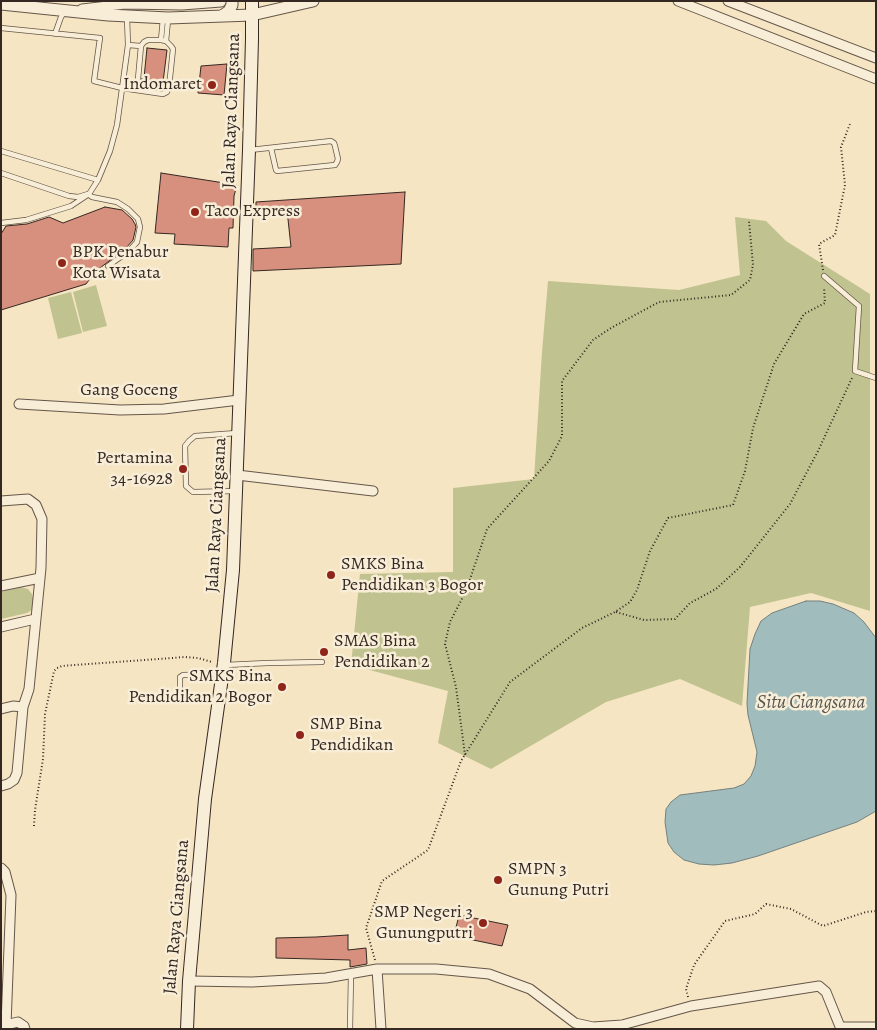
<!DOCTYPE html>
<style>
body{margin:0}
#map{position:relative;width:877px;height:1030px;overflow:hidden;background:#f5e5c2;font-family:Alegreya,serif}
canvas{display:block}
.frame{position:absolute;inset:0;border:2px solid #352722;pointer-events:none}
</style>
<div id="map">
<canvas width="877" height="1030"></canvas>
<div class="frame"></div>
</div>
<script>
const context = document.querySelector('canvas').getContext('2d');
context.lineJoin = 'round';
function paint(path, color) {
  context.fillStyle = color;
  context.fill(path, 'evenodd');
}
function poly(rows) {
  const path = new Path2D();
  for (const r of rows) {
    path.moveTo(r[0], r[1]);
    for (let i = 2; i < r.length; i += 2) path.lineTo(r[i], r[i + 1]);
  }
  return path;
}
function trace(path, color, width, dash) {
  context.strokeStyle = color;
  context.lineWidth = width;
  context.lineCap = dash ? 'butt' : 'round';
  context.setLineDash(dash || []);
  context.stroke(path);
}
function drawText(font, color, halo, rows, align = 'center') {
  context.font = font + ' Alegreya,serif';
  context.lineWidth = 5;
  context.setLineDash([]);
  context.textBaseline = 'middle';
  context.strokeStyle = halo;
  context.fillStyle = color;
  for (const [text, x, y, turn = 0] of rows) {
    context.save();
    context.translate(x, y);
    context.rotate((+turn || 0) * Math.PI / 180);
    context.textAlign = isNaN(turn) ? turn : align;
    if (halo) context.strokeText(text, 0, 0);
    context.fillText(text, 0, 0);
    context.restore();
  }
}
paint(poly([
 [735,217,766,221,786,241,870,294,870,611,811,593,750,607,742,706,680,679,606,702,491,769,438,743,448,691,351,665,360,574,453,572,453,488,534,479,542,352,548,281,679,290,740,275],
 [96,285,107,326,83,332,73,292],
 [71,292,82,333,58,339,48,298],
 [21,587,28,589,32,594,34,603,32,610,27,613,1,619,1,592]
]), '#c0c390');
const water = poly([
 [806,601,820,601,833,604,854,613,864,622,876,638,876,811,857,822,758,856,732,863,714,865,699,864,684,860,674,852,668,843,665,822,666,809,671,802,680,795,734,788,744,784,751,776,755,766,757,752,748,715,747,704,750,649,755,634,761,621,772,613,806,601]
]);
paint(water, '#a0bcbd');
trace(water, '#75807f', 1);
const building = poly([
 [147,48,167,50,162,90,141,87,142,78,144,78,147,48],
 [227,64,224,95,198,93,201,66,227,64],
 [161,173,237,185,234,196,233,228,229,228,228,247,174,244,175,234,155,233,161,173],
 [405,192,401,264,253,271,253,249,291,247,287,210,256,211,256,202,405,192],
 [105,207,122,210,132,219,135,224,136,227,133,240,126,248,96,271,86,284,1,310,1,234,6,226,27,224,49,217,63,223,105,207],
 [459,915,508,925,502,946,454,936,459,915],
 [348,935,348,950,366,948,367,964,350,967,350,960,276,958,276,938,316,937,348,935]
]);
paint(building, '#d7907e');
trace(building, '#352722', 1);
const service = poly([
 [1,28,100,38,94,81,122,88,163,94,167,92,169,87,173,49,171,46,166,41,161,40,148,40,144,42,141,46,128,45],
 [55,34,61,17,64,13],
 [161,40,163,19],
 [166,41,168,20],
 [137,90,141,46],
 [250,150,331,141,334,143,335,146,338,159,337,162,335,165,277,171,276,170,271,148],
 [1,151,98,180,110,151,117,125,128,45,127,18],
 [1,173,69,196,78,197,88,194,92,197,117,202,128,209,138,219,140,227,137,242,129,251,108,266],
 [1,223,26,220,71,206,89,194,98,180],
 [824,276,859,306,855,371,876,378],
 [235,491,193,492,186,486,185,446,189,441,195,436,237,433],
 [225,665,268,663,322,662],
 [218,700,184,700,180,697,180,677,183,675,222,674],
 [350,1029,351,974]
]);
const minor = poly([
 [678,1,876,79],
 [728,1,876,58],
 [82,9,125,4,182,5,221,2],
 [19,404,120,410,164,409,239,400],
 [237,475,373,491],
 [1,501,28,499,36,505,42,519,41,568,29,689,23,707,17,773,14,780,8,784,1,786],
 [1,586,40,578],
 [1,627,35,619],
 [1,709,13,706,23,707],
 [1,868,5,872,11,895,6,1025],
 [377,969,381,1029],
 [189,981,252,982,326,978,377,969,436,969,489,974,530,989,575,1023,593,1027,622,1025,691,1006,819,986,826,992,841,1029],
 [1,1026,18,1022,24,1026,25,1029],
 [840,1027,876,1027]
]);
const tertiary = poly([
 [1,4,108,15,168,18,252,15,313,1],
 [222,16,229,11,232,5,232,1]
]);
const secondary = poly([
 [187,1029,189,981,205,799,224,663,233,570,249,150,252,39,252,1]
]);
trace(service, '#65564a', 6);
trace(minor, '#65564a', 11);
trace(tertiary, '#65564a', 13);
trace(secondary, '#352722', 14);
trace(poly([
 [823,270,819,244,835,235,845,185,841,147,850,124],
 [616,612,644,620,675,619,690,603,716,589,740,567,790,504,818,451,852,378],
 [465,755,456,687,445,644,450,622,466,591,487,529,549,461,562,436,562,381,593,340,611,328,659,302,731,295,750,280,753,265,749,221],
 [34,826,35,810,43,759,45,714,54,671,57,668,62,666,185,657,198,658,212,662],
 [375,960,366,928,382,881,428,850,461,761,510,682,582,628,615,612,630,602,637,590,650,551,668,518,733,505,745,471,753,428,774,364,804,314,825,303,824,287],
 [688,997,686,989,694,965,725,921,755,914,766,904,791,909,823,926,866,912,876,911]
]), '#352722', 2, [1, 2.5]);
trace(service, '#f8eed7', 4.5);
trace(minor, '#f8eed7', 9);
trace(tertiary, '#f8eed7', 11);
trace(secondary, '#f8eed7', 12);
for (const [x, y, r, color] of [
 [212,85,5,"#8f2418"],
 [195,212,5,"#8f2418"],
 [62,263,5,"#8f2418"],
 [183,469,5,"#8f2418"],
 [331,575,5,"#8f2418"],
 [324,652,5,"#8f2418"],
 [282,687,5,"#8f2418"],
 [300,735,5,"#8f2418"],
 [498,880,5,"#8f2418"],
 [483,923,5,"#8f2418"]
]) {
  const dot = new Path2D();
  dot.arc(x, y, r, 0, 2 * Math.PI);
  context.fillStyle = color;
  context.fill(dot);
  trace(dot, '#f8eed7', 2);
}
drawText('18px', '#352722', '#f8eed7', [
 ["Indomaret",202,85,"right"],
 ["Taco Express",205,212],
 ["BPK Penabur",72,253],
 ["Kota Wisata",72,274],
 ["Pertamina",173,459,"right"],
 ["34-16928",173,480,"right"],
 ["SMKS Bina",341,565],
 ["Pendidikan 3 Bogor",341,586],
 ["SMAS Bina",334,642],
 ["Pendidikan 2",334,663],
 ["SMKS Bina",272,677,"right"],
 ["Pendidikan 2 Bogor",272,698,"right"],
 ["SMP Bina",310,725],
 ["Pendidikan",310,746],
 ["SMPN 3",508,870],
 ["Gunung Putri",508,891],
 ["SMP Negeri 3",473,913,"right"],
 ["Gunungputri",473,934,"right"]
], 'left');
drawText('18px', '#352722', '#f8eed7', [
 ["Jalan Raya Ciangsana",232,111,-88],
 ["Gang Goceng",129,391],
 ["Jalan Raya Ciangsana",217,515,-87],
 ["Jalan Raya Ciangsana",177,917,-85]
]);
drawText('italic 19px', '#555450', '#f8eed7', [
 ["Situ Ciangsana",811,703]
]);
</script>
